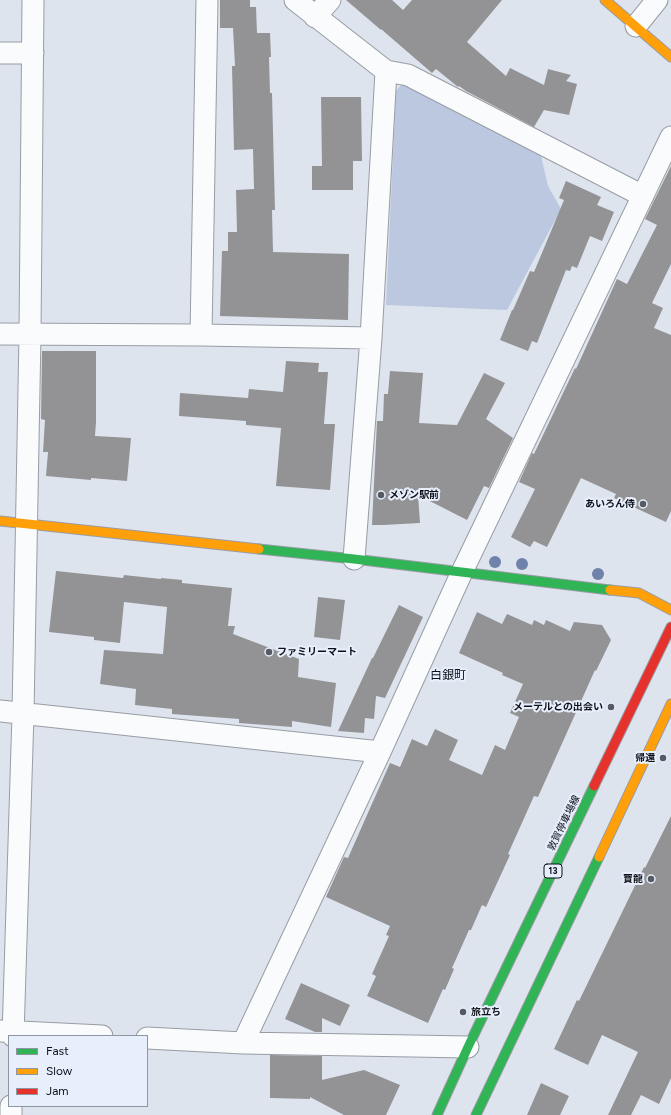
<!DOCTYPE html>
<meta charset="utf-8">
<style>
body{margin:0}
#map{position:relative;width:671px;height:1115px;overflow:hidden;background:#dee4ee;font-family:Figtree,sans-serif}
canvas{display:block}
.legend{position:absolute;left:8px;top:1035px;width:140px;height:72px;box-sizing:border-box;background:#e7effd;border:1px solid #9096a1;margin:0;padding:5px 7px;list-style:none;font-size:12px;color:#0d1016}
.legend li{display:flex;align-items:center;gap:8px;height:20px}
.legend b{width:20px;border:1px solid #9096a1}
</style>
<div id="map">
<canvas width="671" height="1115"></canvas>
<ul class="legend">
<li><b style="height:5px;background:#30b455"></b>Fast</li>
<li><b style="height:5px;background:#ff9f0a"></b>Slow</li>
<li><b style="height:5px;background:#e5322d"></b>Jam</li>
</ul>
</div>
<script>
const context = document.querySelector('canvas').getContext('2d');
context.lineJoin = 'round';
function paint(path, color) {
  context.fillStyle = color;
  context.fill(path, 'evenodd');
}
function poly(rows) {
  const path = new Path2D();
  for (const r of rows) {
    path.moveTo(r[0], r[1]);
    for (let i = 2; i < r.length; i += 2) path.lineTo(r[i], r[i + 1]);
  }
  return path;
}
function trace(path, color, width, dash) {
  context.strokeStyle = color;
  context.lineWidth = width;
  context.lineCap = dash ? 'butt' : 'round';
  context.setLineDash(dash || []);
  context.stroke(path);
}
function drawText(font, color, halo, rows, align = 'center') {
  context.font = font + ' Figtree,"Noto Sans JP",sans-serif';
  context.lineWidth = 4;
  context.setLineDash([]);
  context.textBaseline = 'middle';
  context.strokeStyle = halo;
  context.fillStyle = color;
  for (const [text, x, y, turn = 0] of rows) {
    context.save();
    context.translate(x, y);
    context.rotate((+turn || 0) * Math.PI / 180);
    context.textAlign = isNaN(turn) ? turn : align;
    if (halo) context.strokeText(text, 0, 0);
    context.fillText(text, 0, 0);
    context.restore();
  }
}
paint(poly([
 [402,84,541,156,548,186,561,209,507,310,386,305,396,91]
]), '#bbc8e0');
paint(poly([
 [220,0,250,0,250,7,256,7,257,33,270,33,271,57,269,57,270,93,272,93,275,210,272,210,273,252,349,254,348,320,220,316,222,251,228,251,228,232,237,232,236,190,254,189,253,149,234,150,232,66,235,66,233,28,220,28],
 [346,0,392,0,403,10,412,0,502,0,467,42,506,76,510,68,544,85,548,69,571,75,566,81,577,84,569,115,544,110,534,127,466,91,459,86,458,87,436,69,432,73,381,29,381,30],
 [321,97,361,97,362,161,353,161,353,190,312,190,312,166,322,166],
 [671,166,671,264,652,303,663,308,654,328,671,335,671,511,666,522,614,498,616,494,581,478,547,547,534,541,530,547,511,537,535,489,519,482,532,453,534,454,575,368,576,369,617,279,627,284,657,225,645,219],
 [566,181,601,197,597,205,614,212,602,241,590,236,577,268,572,266,570,271,566,270,537,343,532,341,528,351,500,340,512,310,513,310,530,271,534,272,564,200,559,198],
 [42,351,96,351,96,422,95,436,131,438,127,481,91,478,91,480,46,476,48,452,43,452,45,420,41,419],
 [286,361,319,363,318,372,328,372,324,424,335,424,330,490,276,486,281,428,246,425,246,421,179,416,180,393,248,398,249,389,283,392],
 [390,371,423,373,419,423,457,425,484,373,505,383,486,419,513,438,489,488,484,486,467,520,418,495,420,523,383,525,372,525,377,421,383,421,384,394,388,394],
 [56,571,123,578,124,575,161,579,161,578,182,580,182,583,232,588,228,626,235,626,233,634,299,659,298,677,336,683,331,727,292,721,292,727,239,723,239,719,172,714,172,709,135,705,136,689,100,684,104,650,163,654,167,607,124,602,120,643,94,640,94,637,49,632],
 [318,597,345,600,340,640,314,637],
 [399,605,423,617,385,698,376,696,374,719,365,718,364,733,338,731,372,658,373,658],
 [477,612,502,624,507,614,532,625,534,620,544,625,546,620,570,631,574,622,602,625,611,640,596,671,595,670,538,797,534,796,508,854,510,855,486,907,482,905,471,930,469,930,452,968,454,969,445,990,443,989,428,1023,367,996,376,976,372,974,389,936,386,935,390,926,326,897,344,857,348,858,390,763,400,767,412,739,427,746,435,729,458,740,449,760,482,775,495,745,505,750,519,717,510,713,523,684,502,675,503,673,459,653],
 [671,816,671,1078,659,1104,641,1095,631,1115,608,1115,638,1052,602,1035,588,1065,554,1049,577,1000,579,1001,644,867,645,868],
 [301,983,350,1005,340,1026,322,1018,322,1032,315,1032,285,1019],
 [270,1055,322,1056,322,1080,364,1070,400,1085,386,1115,344,1115,310,1097,310,1099,270,1098],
 [541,1083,569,1096,560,1115,527,1115]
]), '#939396');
const street = poly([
 [295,0,386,71,408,75,643,196],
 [315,17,330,0],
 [636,26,657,0],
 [0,53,33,53],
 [0,334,201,335,371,338],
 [201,335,207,0],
 [354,559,371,338,386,71],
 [0,711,380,752],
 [0,1031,102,1036],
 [13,1036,23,714,30,334,33,0],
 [147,1038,243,1043,468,1047],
 [243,1043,380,752,462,572,671,137],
 [11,1115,11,1106]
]);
const fast = poly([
 [259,549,354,559,610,590],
 [437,1115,468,1047,594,786],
 [476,1115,599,857]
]);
const slow = poly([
 [605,0,671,57],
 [0,521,259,549],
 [610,590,639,593,671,610],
 [599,857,671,704]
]);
const jam = poly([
 [594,786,671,627]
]);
trace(street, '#989ca4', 23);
trace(fast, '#989ca4', 11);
trace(slow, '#989ca4', 11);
trace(jam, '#989ca4', 11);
trace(street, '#fafbfc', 21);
trace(fast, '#30b455', 9);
trace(slow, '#ff9f0a', 9);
trace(jam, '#e5322d', 9);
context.fillStyle = '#6f82a9';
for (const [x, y] of [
 [495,562],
 [522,564],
 [598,574]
]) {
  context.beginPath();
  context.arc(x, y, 6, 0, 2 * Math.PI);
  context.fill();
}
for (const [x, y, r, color] of [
 [381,495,4,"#565a62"],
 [643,504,4,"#565a62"],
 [269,652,4,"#565a62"],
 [611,707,4,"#565a62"],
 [663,758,4,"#565a62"],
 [651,879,4,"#565a62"],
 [463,1012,4,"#565a62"]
]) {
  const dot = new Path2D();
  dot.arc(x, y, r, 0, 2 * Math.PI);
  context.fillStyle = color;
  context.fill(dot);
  trace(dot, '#e7effd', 1.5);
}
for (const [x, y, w] of [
 [553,871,18]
]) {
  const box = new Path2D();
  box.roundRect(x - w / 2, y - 7, w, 14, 3);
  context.fillStyle = '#e7effd';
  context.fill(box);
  trace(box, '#0d1016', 1);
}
drawText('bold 9px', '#0d1016', null, [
 ["13",553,871]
]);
drawText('bold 10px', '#0d1016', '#e7effd', [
 ["メゾン駅前",389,495,"left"],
 ["あいろん侍",635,504],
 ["ファミリーマート",277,652,"left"],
 ["メーテルとの出会い",603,707],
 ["帰還",655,758],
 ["寶龍",643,879],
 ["旅立ち",471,1012,"left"]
], 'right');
drawText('10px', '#0d1016', '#e7effd', [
 ["敦賀停車場線",564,823,-64]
]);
drawText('12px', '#0d1016', '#e7effd', [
 ["白銀町",448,675]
]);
</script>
